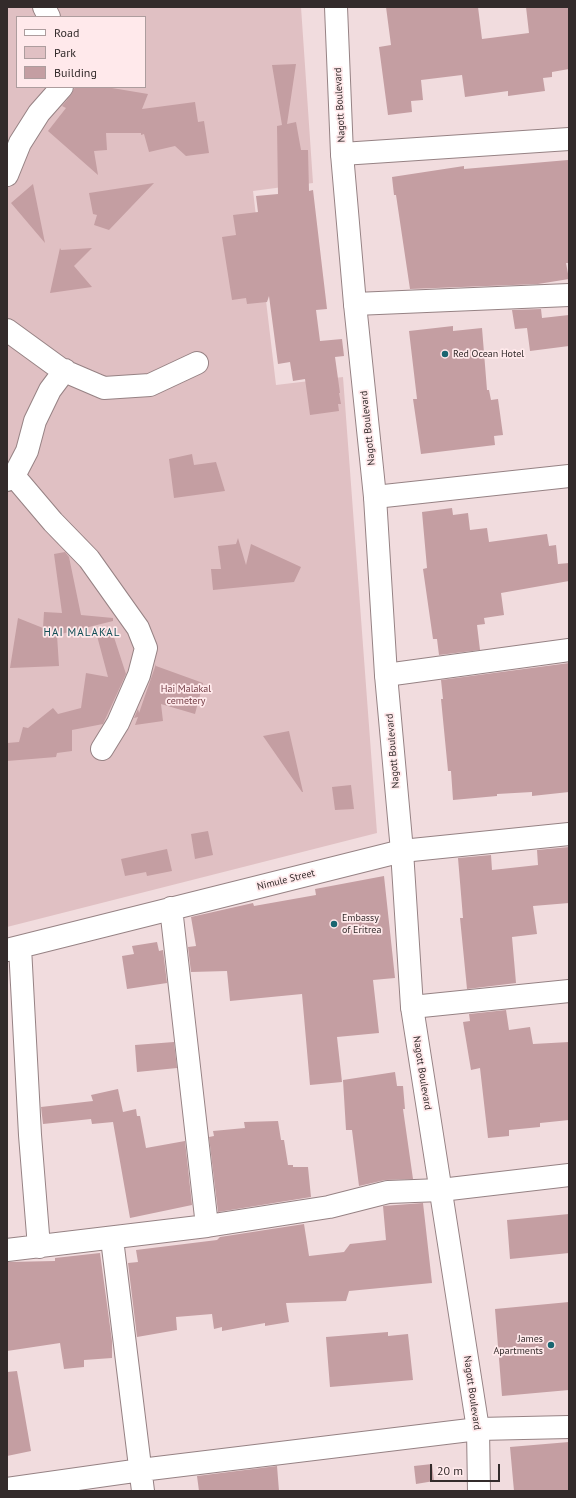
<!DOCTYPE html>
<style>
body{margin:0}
#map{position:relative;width:576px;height:1498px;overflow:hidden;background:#f1dcde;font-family:"PT Sans",sans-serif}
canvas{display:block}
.frame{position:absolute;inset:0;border:8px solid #332b2b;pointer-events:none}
.legend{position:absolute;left:16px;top:16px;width:130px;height:72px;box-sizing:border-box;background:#ffe9eb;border:1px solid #ad9d9e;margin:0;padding:5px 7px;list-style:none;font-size:12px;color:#332b2b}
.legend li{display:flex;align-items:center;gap:8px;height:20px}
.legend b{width:20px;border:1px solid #ad9d9e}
.scale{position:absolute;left:430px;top:1464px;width:70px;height:18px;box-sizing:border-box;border:2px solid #332b2b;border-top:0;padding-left:5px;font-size:12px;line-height:14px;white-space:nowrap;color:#332b2b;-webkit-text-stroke:3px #ffe9eb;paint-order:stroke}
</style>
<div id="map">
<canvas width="576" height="1498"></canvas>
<div class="frame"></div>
<ul class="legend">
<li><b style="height:5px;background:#fff"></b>Road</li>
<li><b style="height:11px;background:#e0c0c3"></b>Park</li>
<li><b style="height:11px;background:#c49ea2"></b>Building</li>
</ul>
<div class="scale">20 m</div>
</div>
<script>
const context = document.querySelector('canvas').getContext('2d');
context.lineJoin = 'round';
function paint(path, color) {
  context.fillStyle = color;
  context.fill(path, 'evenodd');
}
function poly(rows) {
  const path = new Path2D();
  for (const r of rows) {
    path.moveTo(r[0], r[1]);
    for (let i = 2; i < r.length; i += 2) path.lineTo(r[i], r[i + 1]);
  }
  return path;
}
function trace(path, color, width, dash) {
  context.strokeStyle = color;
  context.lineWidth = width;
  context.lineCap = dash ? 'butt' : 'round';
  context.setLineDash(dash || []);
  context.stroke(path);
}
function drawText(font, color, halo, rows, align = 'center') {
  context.font = font + ' "PT Sans",sans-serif';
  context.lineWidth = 3.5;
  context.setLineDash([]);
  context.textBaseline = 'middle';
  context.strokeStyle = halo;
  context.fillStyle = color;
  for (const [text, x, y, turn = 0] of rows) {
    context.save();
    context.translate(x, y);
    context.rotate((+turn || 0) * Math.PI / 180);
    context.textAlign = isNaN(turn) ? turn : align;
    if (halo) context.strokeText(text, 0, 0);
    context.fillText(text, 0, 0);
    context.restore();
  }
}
paint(poly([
 [7,7,301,7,313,183,253,191,276,385,343,377,377,833,7,927],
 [17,17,145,17,145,87,17,87]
]), '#e0c0c3');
paint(poly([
 [386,7,478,7,482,39,529,33,526,7,569,7,569,69,552,72,552,77,543,78,545,91,508,96,508,91,465,97,462,75,421,80,423,100,411,101,412,112,388,115,379,47,391,45],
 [296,64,287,124,296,122,301,150,308,150,309,191,313,190,327,309,316,310,320,341,342,339,344,356,335,357,340,393,339,393,341,404,338,404,339,411,310,415,305,379,293,381,290,362,278,364,269,296,267,302,247,304,246,298,232,300,222,237,236,235,233,215,258,212,256,196,278,194,277,126,282,125,272,65],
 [75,87,106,87,148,94,142,109,195,102,198,122,204,121,209,153,186,156,175,146,149,152,144,134,141,135,141,133,106,133,107,150,94,151,98,175,48,131,66,108,62,106,71,95],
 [568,160,569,263,566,263,569,279,538,284,410,289,396,195,394,195,392,177,464,166,464,169],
 [154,183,109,230,94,225,97,215,93,214,89,193],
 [33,184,45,243,11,203],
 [60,248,61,250,92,248,74,266,92,287,50,293],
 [541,309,542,318,569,315,569,346,530,351,527,328,515,329,512,310],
 [453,326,453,331,482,328,487,390,489,390,491,400,498,399,503,435,494,436,495,445,421,454,413,399,417,399,409,331],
 [192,454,194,465,216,462,225,491,174,498,169,459],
 [452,508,453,515,468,513,470,530,487,528,489,542,547,534,549,546,556,545,558,564,569,563,569,581,501,593,504,615,484,618,485,624,477,625,480,650,439,655,437,639,433,639,423,569,427,568,422,512],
 [238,538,246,565,251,544,301,567,294,582,213,590,211,569,221,569,218,546,236,544],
 [65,552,69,557,81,615,113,618,113,621,57,635,59,666,10,668,18,618,43,628,44,612,62,613,54,554],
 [111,628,126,674,103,724,72,730,72,751,57,753,56,757,7,761,7,743,19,742,23,727,28,728,53,708,58,714,81,708,86,673,108,677,96,632],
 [569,663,569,792,532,796,532,792,497,794,497,796,453,800,451,771,448,771,441,699,443,699,441,680],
 [156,664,156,666,203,683,195,714,161,704,163,721,135,725,138,717,134,718,138,709,139,713],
 [289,731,303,792,302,792,263,736],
 [351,785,354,809,335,810,332,787],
 [208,831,213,855,195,859,191,834],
 [569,847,569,903,533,906,537,934,512,937,516,983,467,989,460,918,463,918,458,858,491,855,492,870,538,865,537,850],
 [167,849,172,871,147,876,146,872,125,876,121,859],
 [384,876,395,978,373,980,379,1033,337,1037,342,1082,310,1085,302,994,230,1001,227,971,191,972,188,947,196,946,191,917,253,903,254,906,316,895,315,889],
 [157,942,159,951,163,950,167,983,127,989,122,956,134,954,132,946],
 [506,1010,509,1030,530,1027,533,1044,569,1042,569,1120,540,1123,540,1127,509,1130,509,1136,488,1138,480,1068,471,1070,463,1022,470,1021,469,1014],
 [174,1042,177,1068,137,1072,135,1045],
 [395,1072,397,1086,403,1086,405,1109,403,1109,413,1179,385,1180,359,1186,352,1130,346,1130,343,1080],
 [118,1089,123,1112,136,1109,137,1116,140,1116,146,1148,185,1141,192,1205,130,1218,113,1122,92,1124,91,1119,43,1124,41,1107,93,1101,91,1095],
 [278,1121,281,1140,284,1140,288,1165,293,1165,293,1167,308,1167,311,1197,218,1212,209,1137,214,1136,213,1131,245,1128,244,1122],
 [423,1203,432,1283,349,1291,346,1301,286,1303,289,1322,265,1326,265,1323,222,1331,222,1327,214,1329,212,1314,176,1317,177,1330,137,1337,128,1263,138,1262,136,1250,217,1240,220,1237,304,1224,309,1256,344,1252,350,1244,386,1240,383,1206],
 [569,1214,569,1253,510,1259,507,1220],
 [100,1253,112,1341,112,1358,84,1360,84,1367,64,1369,60,1343,7,1351,7,1262,55,1261,55,1258],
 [569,1302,569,1390,502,1396,495,1309],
 [388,1332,388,1336,408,1334,413,1380,330,1387,326,1337],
 [17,1371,31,1451,7,1456,7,1372],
 [569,1442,569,1491,514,1491,510,1447],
 [432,1464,434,1481,416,1484,414,1466],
 [277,1466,279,1491,199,1491,197,1476]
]), '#c49ea2');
const street = poly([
 [44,7,49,17],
 [342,154,569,139],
 [7,175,20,143,39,113,62,87],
 [355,304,569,295],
 [7,330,62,370,104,388,150,385,197,363],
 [14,476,53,522,89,559,138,628,146,648,139,675,118,723,102,749],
 [7,480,14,476,27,451,35,421,50,390,65,370],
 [375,497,569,476],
 [386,675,569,650],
 [171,908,207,1226],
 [20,947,30,1135,39,1247],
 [7,950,402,851,569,834],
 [412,1007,569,991],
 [112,1239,143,1491],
 [7,1250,207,1226,329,1207,388,1192,441,1190,569,1175],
 [7,1489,141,1470,478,1429,569,1427]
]);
const secondary = poly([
 [336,7,342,154,355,304,375,497,386,675,402,851,412,1007,478,1429,479,1491]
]);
trace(street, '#968284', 24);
trace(secondary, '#968284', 24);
trace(street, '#fff', 22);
trace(secondary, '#fff', 22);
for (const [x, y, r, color] of [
 [445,354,4,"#196570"],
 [334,924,4,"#196570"],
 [551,1345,4,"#196570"]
]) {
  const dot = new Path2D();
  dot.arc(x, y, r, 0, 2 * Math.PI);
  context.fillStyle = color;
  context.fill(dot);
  trace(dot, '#ffe9eb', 1.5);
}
drawText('10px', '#332b2b', '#ffe9eb', [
 ["Nagott Boulevard",340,105,-93],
 ["Nagott Boulevard",368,428,-96],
 ["Nagott Boulevard",393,751,-95],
 ["Nimule Street",286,880,-14],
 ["Nagott Boulevard",422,1073,81],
 ["Nagott Boulevard",472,1393,82]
]);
drawText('10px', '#332b2b', '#ffe9eb', [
 ["Red Ocean Hotel",453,354],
 ["Embassy",342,918],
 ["of Eritrea",342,930],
 ["James",543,1339,"right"],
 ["Apartments",543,1351,"right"]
], 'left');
drawText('10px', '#723c44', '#ffe9eb', [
 ["Hai Malakal",186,689],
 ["cemetery",186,701]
]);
context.letterSpacing = '1px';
drawText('11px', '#114d55', '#ffe9eb', [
 ["HAI MALAKAL",82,633]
]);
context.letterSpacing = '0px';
</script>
